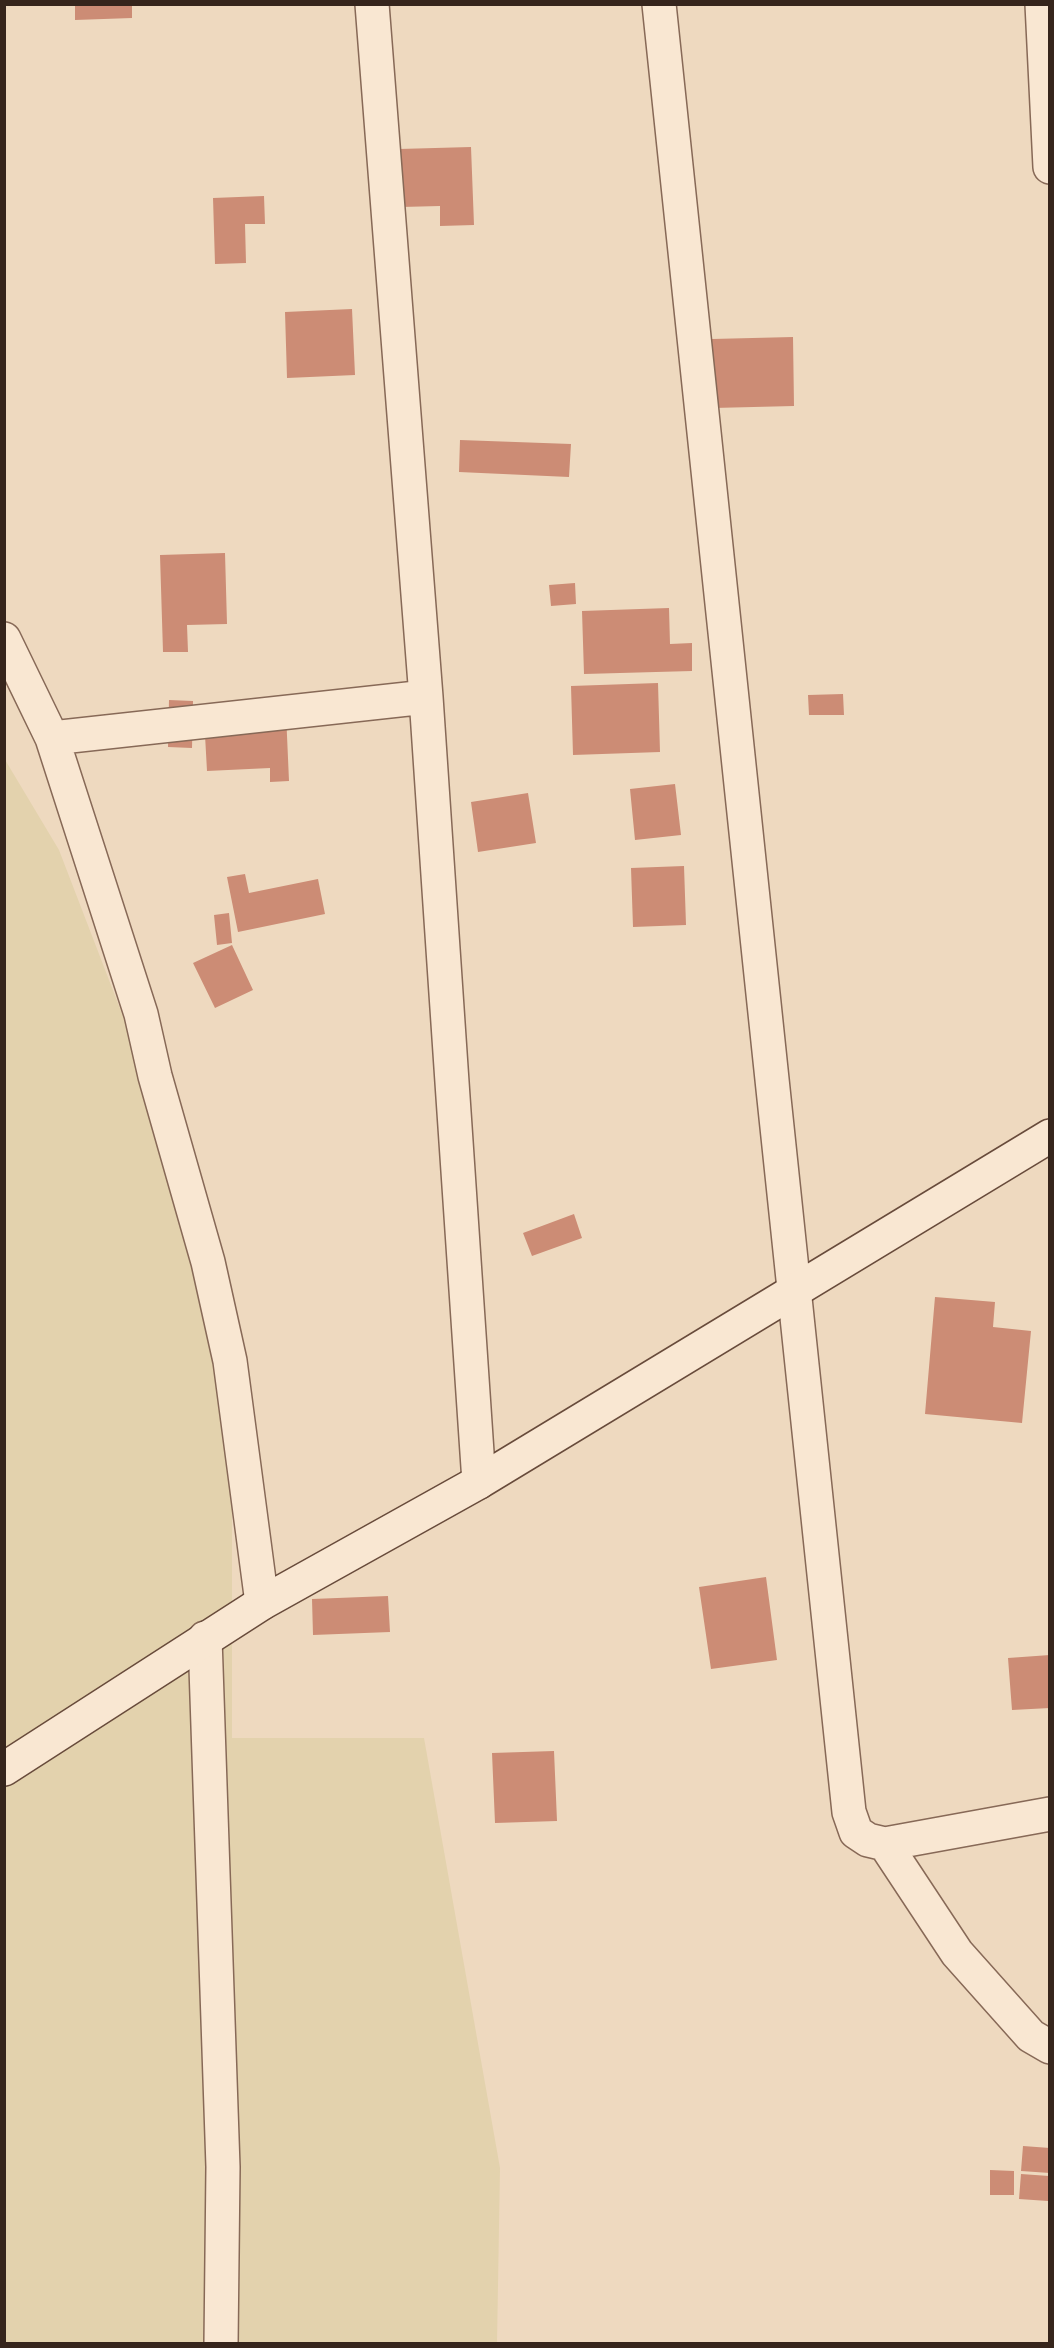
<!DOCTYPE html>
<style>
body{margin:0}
#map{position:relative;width:1054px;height:2348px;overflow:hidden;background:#eed9bf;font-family:"Roboto Serif",serif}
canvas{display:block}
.frame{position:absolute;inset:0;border:6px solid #36251c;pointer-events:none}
</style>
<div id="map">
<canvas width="1054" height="2348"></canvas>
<div class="frame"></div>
</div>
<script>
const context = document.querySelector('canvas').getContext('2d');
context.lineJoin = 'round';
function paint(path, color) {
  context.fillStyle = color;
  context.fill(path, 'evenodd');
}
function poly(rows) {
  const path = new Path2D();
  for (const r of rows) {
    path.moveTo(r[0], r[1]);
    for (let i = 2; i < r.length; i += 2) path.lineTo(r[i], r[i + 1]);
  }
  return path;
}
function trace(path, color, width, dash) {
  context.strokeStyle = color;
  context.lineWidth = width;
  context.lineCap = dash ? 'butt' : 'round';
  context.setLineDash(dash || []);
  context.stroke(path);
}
paint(poly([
 [4,758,59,850,164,1123,232,1419,232,1738,424,1738,500,2168,497,2343,5,2343]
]), '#e3d2ad');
paint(poly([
 [75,4,132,4,132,18,75,20],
 [471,147,474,225,440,226,440,206,401,207,399,149],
 [264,196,265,224,245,224,246,263,215,264,213,198],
 [352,309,355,375,287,378,285,312],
 [793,337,794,406,713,408,712,339],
 [460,440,571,444,569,477,459,472],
 [225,553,227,624,187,625,188,652,163,652,160,555],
 [575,583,576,604,551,606,549,585],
 [669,608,670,644,692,643,692,671,584,674,582,611],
 [658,683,660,752,573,755,571,686],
 [843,694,844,715,809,715,808,695],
 [169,700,193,701,192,748,168,747],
 [286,713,289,781,270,782,270,768,207,771,204,717],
 [675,784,681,835,635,840,630,789],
 [528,793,536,843,478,852,471,802],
 [684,866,686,925,633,927,631,868],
 [245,874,249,893,318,879,325,914,238,932,227,877],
 [229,913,232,943,217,945,214,915],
 [232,945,253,990,215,1008,193,963],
 [574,1214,582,1238,532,1256,523,1233],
 [935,1297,995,1302,993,1327,1031,1331,1022,1423,925,1414],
 [766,1577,777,1660,711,1669,699,1587],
 [388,1596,390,1632,313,1635,312,1599],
 [1050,1655,1050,1708,1012,1710,1008,1658],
 [554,1751,557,1821,495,1823,492,1753],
 [1023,2146,1050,2148,1050,2173,1021,2171],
 [990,2170,1014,2171,1014,2195,990,2195],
 [1021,2174,1049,2176,1048,2201,1019,2199]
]), '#cc8c75');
const street = poly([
 [372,4,426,697,479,1482],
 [659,4,849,1812,856,1832,868,1840,885,1844,1050,1814],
 [1042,4,1050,167],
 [4,639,52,738,141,1014,155,1076,208,1262,230,1361,262,1603],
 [52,738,426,697],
 [205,1638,223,2167,221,2344],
 [885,1844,957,1953,1031,2036,1050,2047]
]);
const secondary = poly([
 [4,1769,262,1603,479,1482,1050,1136]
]);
trace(street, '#876957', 36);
trace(secondary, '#684b3b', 36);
trace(street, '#f9e7d2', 33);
trace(secondary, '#f9e7d2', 33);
</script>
